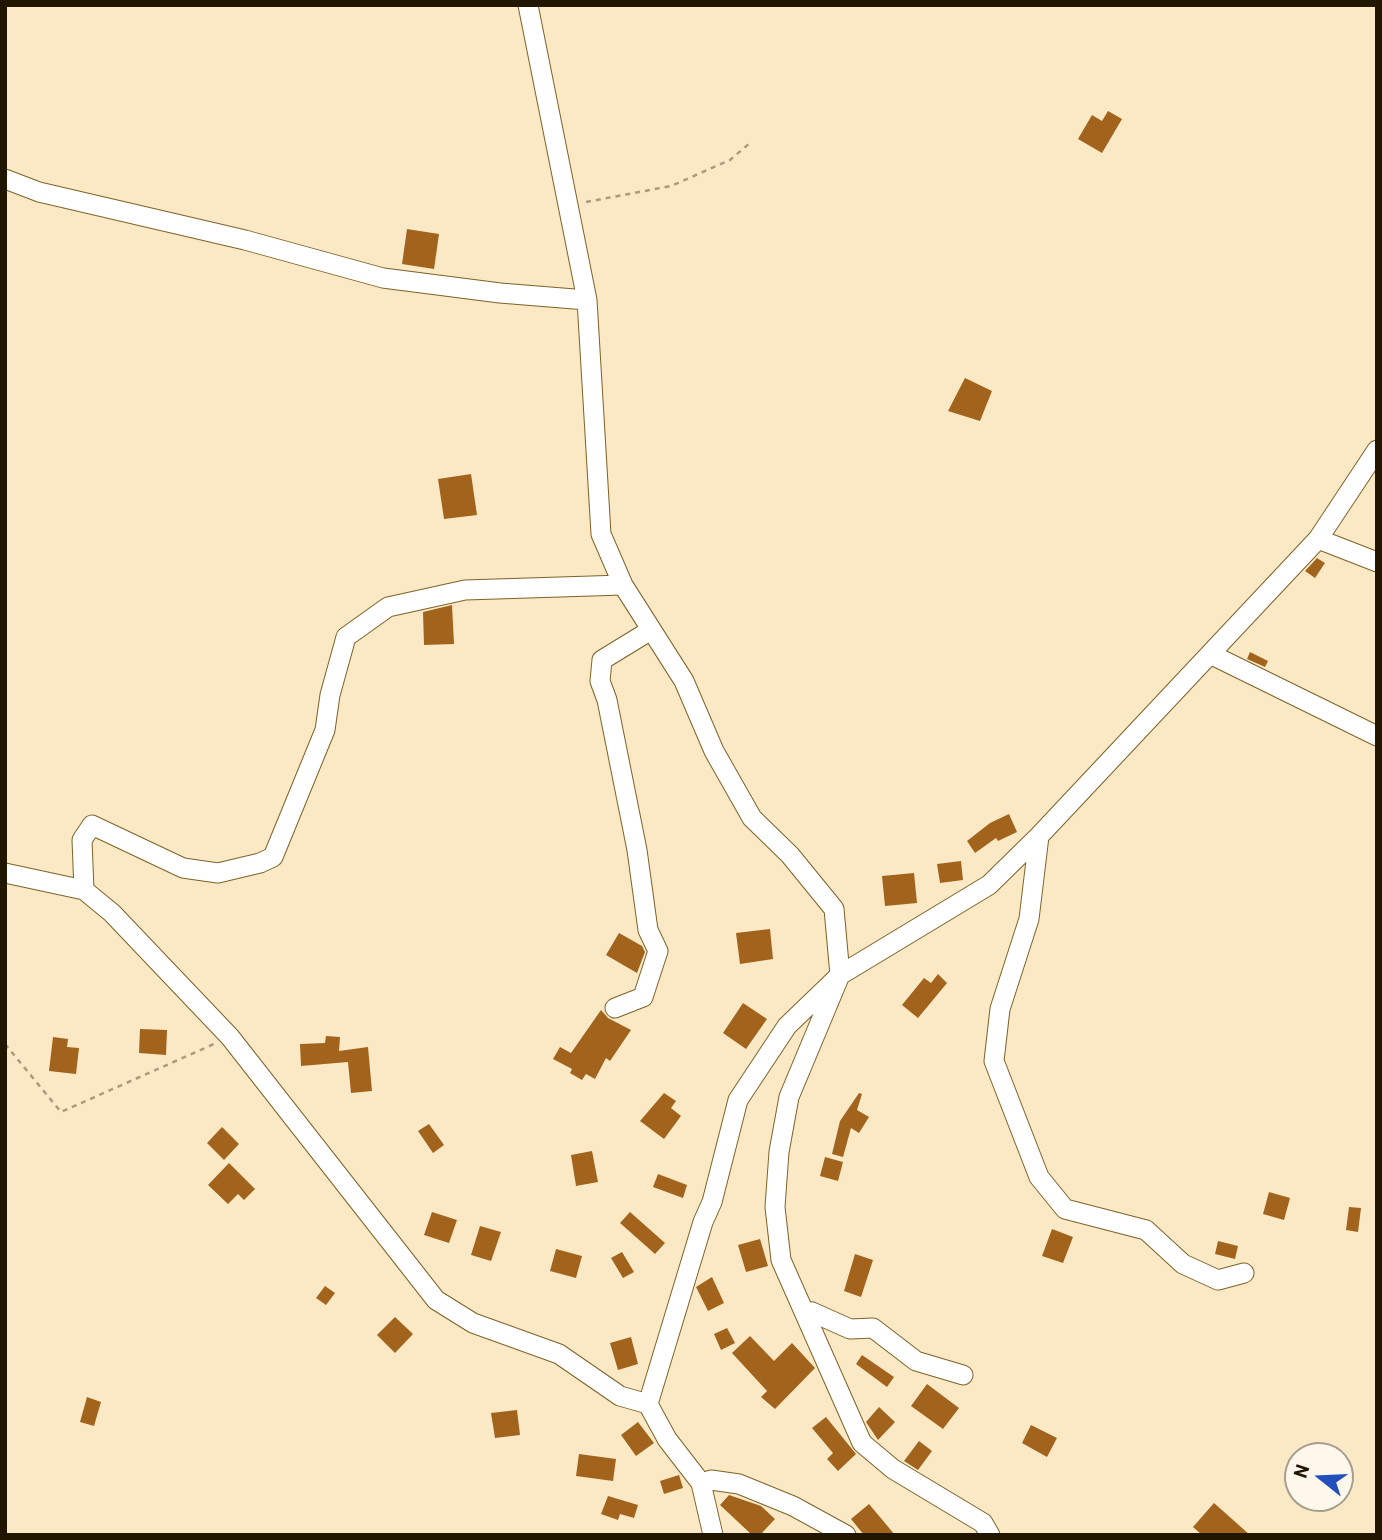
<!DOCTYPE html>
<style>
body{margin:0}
#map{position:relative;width:1382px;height:1540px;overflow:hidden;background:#fbe9c5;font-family:Barlow,sans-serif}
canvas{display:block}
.frame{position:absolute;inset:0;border:7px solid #211600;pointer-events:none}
.north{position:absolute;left:1284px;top:1442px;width:70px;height:70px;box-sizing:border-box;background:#fef8ec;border:2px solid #a69e8e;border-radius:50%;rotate:288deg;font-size:19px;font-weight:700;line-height:28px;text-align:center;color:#211600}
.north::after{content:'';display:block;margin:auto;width:24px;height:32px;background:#234fbd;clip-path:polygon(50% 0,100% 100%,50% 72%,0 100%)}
</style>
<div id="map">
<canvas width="1382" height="1540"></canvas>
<div class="frame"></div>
<div class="north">N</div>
</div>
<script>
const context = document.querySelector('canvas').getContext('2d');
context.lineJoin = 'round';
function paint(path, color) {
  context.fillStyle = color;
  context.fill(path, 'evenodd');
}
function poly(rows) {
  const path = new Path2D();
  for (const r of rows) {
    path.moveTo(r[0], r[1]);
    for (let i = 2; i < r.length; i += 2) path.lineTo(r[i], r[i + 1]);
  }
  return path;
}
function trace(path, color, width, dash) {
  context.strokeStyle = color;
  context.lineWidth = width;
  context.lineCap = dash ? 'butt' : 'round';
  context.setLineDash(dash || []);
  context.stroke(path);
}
paint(poly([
 [1108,111,1122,119,1102,153,1078,139,1092,115,1102,121],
 [407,229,439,234,434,269,402,264],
 [965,378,992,391,980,421,948,411],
 [471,474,477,515,444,519,438,479],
 [1317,558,1325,563,1315,578,1305,571],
 [452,605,454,644,424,645,423,612],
 [1250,652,1268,661,1265,667,1247,659],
 [1009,814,1017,832,998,841,996,838,975,853,967,841,990,823],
 [961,861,963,880,940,883,937,864],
 [914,873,917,903,885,906,882,876],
 [770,929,773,959,740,964,736,933],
 [619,933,642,946,645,952,637,973,606,955],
 [938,974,947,983,918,1018,902,1005,924,978,931,983],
 [743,1003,767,1019,746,1049,723,1033],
 [601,1010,608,1018,631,1030,610,1061,606,1058,595,1079,586,1074,582,1080,570,1073,572,1069,553,1059,560,1047,571,1053],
 [140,1029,167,1030,166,1055,139,1053],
 [326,1036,340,1037,339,1051,368,1047,372,1091,351,1093,348,1062,301,1066,300,1044,325,1043],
 [53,1037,68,1039,67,1047,79,1048,76,1074,49,1071],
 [664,1093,676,1101,671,1108,681,1116,664,1139,640,1121],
 [859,1093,862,1094,857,1110,869,1117,859,1133,851,1128,843,1157,832,1154,840,1121],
 [429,1124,444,1145,433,1153,418,1131],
 [222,1127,239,1144,224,1160,207,1143],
 [592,1151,598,1182,576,1186,571,1155],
 [825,1157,843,1162,838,1181,820,1176],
 [229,1163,255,1189,244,1200,238,1194,228,1204,208,1185],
 [658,1174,687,1185,683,1198,653,1187],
 [1269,1192,1290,1198,1284,1220,1263,1214],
 [1349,1207,1361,1208,1358,1232,1346,1230],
 [432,1212,457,1220,449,1243,424,1235],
 [630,1212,665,1243,655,1254,620,1223],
 [480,1226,501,1232,491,1261,471,1255],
 [1052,1229,1073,1237,1063,1263,1042,1256],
 [760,1239,768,1266,746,1272,738,1245],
 [1218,1241,1238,1246,1235,1259,1215,1254],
 [556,1249,582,1256,576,1278,550,1271],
 [622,1252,634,1272,623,1278,611,1258],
 [855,1254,873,1260,861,1297,844,1291],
 [712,1277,724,1303,708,1311,696,1287],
 [325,1286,335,1293,326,1305,316,1298],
 [395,1317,413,1334,395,1353,377,1335],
 [727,1328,735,1343,721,1350,714,1334],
 [750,1336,774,1361,792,1343,815,1368,775,1409,761,1397,767,1391,732,1353],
 [631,1337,638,1364,618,1370,610,1343],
 [862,1355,894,1377,887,1387,856,1364],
 [927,1384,959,1408,943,1429,911,1406],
 [87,1397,101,1402,94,1426,80,1422],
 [879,1407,895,1422,878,1440,866,1422],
 [517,1410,520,1435,495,1438,491,1413],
 [826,1417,856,1454,838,1471,827,1459,833,1453,812,1428],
 [638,1422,654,1443,636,1456,621,1435],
 [1031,1425,1057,1438,1047,1457,1022,1443],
 [919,1441,932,1451,918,1470,904,1461],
 [579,1454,616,1459,613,1481,576,1476],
 [679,1475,683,1488,664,1494,660,1481],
 [729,1495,761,1506,775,1519,760,1535,752,1535,720,1505],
 [608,1496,638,1505,634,1518,620,1514,618,1520,601,1514],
 [1214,1503,1250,1535,1202,1535,1193,1527],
 [869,1504,895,1535,864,1535,851,1519]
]), '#a2631d');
const minor = poly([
 [528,5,587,300,601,534,623,585,684,681,714,751,752,818,790,855,834,909,840,975,789,1097,779,1152,775,1207,781,1260,862,1443,893,1469,983,1523,990,1535],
 [5,179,39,192,245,240,383,278,500,293,587,300],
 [1318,539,1377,562],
 [1210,654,1377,736],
 [1039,836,1029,919,1000,1009,994,1061,1039,1177,1065,1209,1146,1230,1183,1264,1218,1280,1244,1273],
 [5,873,84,890,112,913,230,1037,436,1300,473,1323,559,1354,620,1396,648,1404],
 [84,890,82,840,92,825,183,868,218,873,260,863,273,857,325,730,330,695,346,637,388,607,465,590,623,585],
 [615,1008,643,997,658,951,648,930,637,850,607,700,600,681,602,660,651,630],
 [804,1311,812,1312,850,1329,873,1328,916,1361,963,1375],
 [701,1483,711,1480,739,1484,793,1506,846,1535],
 [713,1535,701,1483,667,1439,648,1404,703,1222,712,1202,738,1100,787,1026,840,975,989,885,1039,836,1318,539,1377,450]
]);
trace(minor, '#7e6227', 21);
trace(poly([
 [586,202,671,186,730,160,751,142],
 [5,1044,61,1112,214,1044]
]), '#aa9b7c', 2.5, [5, 5]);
trace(minor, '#fff', 19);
</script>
